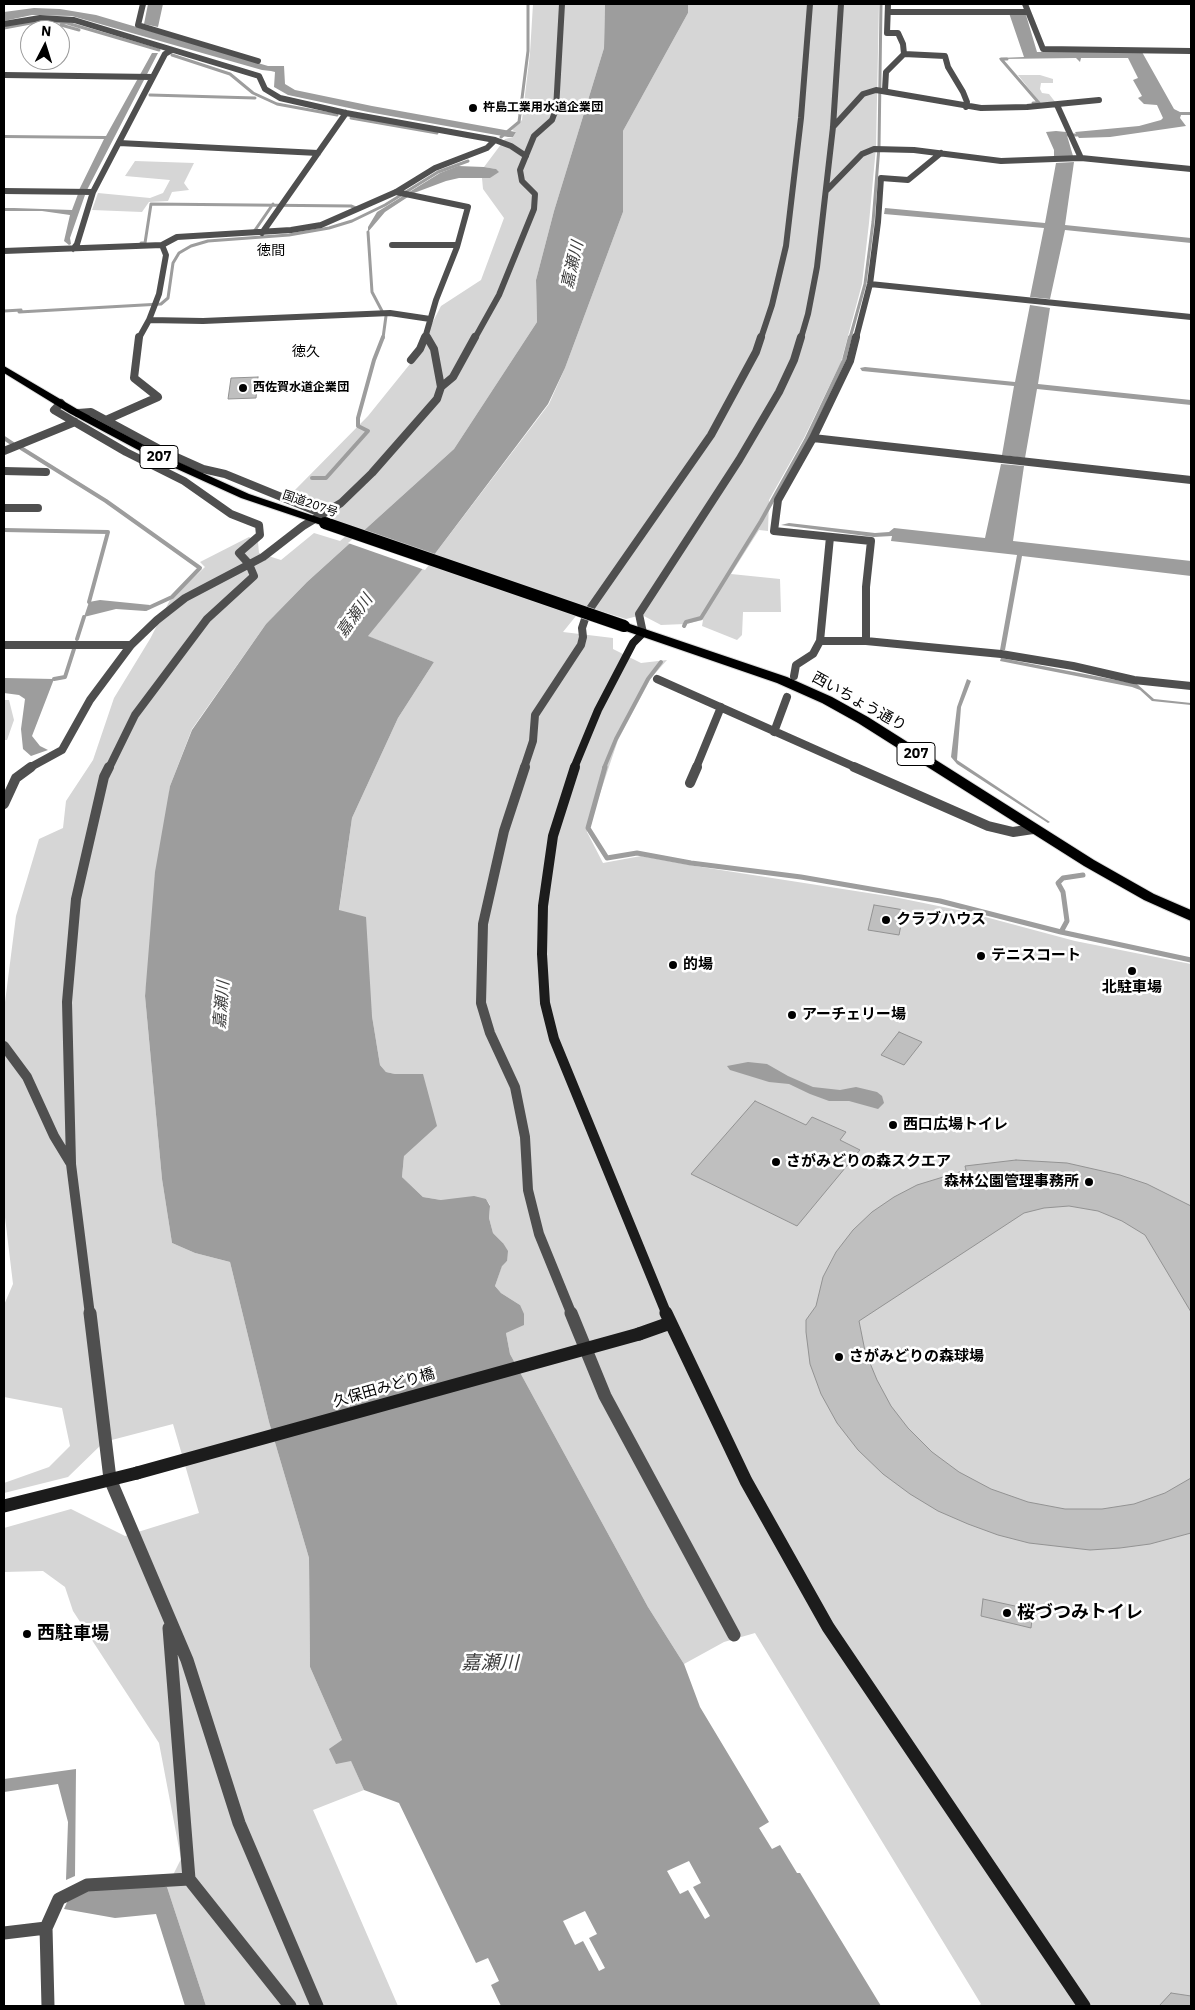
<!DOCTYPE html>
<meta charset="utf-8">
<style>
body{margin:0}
#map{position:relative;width:1195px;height:2010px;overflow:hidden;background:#fff;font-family:"IBM Plex Sans",sans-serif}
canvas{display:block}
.frame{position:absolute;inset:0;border:5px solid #000;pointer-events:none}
.north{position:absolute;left:20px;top:20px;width:50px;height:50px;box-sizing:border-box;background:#fff;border:1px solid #999;border-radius:50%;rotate:5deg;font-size:14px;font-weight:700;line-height:20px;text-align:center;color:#000}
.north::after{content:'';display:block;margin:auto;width:18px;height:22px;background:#000;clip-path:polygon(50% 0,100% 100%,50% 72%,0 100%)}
</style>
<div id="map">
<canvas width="1195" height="2010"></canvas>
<div class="frame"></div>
<div class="north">N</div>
</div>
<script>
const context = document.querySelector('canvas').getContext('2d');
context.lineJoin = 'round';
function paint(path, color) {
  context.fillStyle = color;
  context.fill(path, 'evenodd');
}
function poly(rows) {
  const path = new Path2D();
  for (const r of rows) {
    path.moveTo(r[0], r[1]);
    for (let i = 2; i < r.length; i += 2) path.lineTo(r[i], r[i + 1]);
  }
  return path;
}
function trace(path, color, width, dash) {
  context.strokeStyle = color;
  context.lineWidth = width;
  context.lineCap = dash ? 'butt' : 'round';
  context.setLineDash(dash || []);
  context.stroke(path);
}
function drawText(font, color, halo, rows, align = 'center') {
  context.font = font + ' "IBM Plex Sans","Noto Sans JP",sans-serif';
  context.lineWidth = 5;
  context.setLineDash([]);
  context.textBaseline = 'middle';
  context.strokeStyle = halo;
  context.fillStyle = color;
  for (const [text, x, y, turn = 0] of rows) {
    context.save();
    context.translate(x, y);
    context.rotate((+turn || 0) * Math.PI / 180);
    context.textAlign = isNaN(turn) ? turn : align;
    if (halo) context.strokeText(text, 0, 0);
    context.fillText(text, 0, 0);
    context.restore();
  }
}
paint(poly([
 [533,4,605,4,604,48,554,211,536,280,537,322,454,449,307,582,266,624,192,729,170,786,145,996,162,1179,172,1243,195,1253,230,1262,269,1422,309,1558,310,1667,364,1790,313,1810,398,2006,206,2006,167,1887,181,1859,159,1743,73,1611,65,1587,43,1571,4,1572,4,1528,71,1509,125,1536,199,1513,173,1424,104,1442,68,1477,4,1493,4,1483,49,1467,70,1446,62,1408,4,1397,4,1305,13,1284,4,1209,4,1010,16,916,39,839,63,828,66,801,93,760,114,698,150,639,170,600,205,567,200,562,249,537,258,542,259,553,281,560,314,533,340,541,355,528,328,518,332,509,308,504,294,491,368,416,414,359,441,306,481,280,504,218,483,189,482,178,490,178,496,169,484,167,505,139,513,137,516,132,512,130,522,120,530,53],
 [688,4,879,4,876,147,869,223,862,284,841,362,804,438,769,500,768,531,759,530,731,574,780,579,781,612,743,612,742,635,737,640,702,626,703,620,685,624,661,625,642,615,626,619,584,606,563,632,613,638,613,649,641,663,667,660,651,678,618,740,587,832,603,863,641,856,695,866,894,897,963,911,1075,941,1191,964,1191,2006,978,2006,981,2004,755,1633,724,1642,684,1664,648,1607,510,1354,506,1333,520,1305,501,1293,495,1286,502,1265,507,1261,503,1243,493,1233,489,1218,490,1205,486,1199,441,1200,423,1197,402,1177,404,1156,423,1074,395,1074,386,1072,380,1065,372,1016,339,911,352,818,398,718,434,662,367,636,434,555,549,404,565,368,623,212,623,131,688,13],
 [1018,75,1040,75,1053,79,1053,83,1041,83,1040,89,1042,93,1049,94,1056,103,1041,104],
 [135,161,194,163,184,183,189,190,172,192,168,201,149,202,142,212,92,210,98,193,150,198,163,193,170,180,125,176],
 [4,700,9,700,14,720,7,740,4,740]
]), '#d6d6d6');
paint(poly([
 [148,4,163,4,158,27,144,24],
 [605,4,688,4,688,13,623,131,623,212,565,368,548,404,434,555,368,636,434,662,398,718,352,818,339,910,366,917,372,1016,380,1065,386,1072,395,1074,423,1074,437,1126,404,1156,402,1177,423,1197,441,1200,474,1196,486,1199,490,1206,489,1218,493,1233,503,1243,508,1251,507,1261,502,1266,495,1286,501,1293,520,1305,524,1314,524,1325,506,1333,510,1354,648,1607,684,1664,700,1707,769,1822,759,1828,772,1849,780,1845,797,1873,800,1873,881,2006,501,2006,491,1985,499,1981,488,1958,476,1963,399,1803,364,1790,351,1761,336,1764,329,1749,342,1740,310,1667,309,1558,269,1422,230,1262,195,1253,172,1243,162,1179,145,996,155,872,170,786,192,730,266,624,307,582,454,449,537,322,536,280,554,211,604,48],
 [689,1861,701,1883,693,1887,710,1916,705,1919,688,1890,680,1894,667,1871],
 [585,1911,597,1934,589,1938,605,1968,599,1971,583,1941,575,1945,563,1921],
 [34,8,60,9,96,15,268,66,284,66,285,84,295,90,372,106,516,132,513,137,508,137,368,112,288,95,274,87,275,72,271,71,262,70,72,16,32,15,4,21,4,12],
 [1009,13,1026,15,1037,52,1142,52,1174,109,1180,112,1191,112,1191,115,1181,115,1180,118,1186,126,1110,137,1079,138,1075,132,1139,126,1161,120,1163,118,1157,105,1144,104,1138,98,1142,96,1133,80,1138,78,1128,58,1081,58,1080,62,1076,58,1000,59,999,58,1024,57],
 [152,53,158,53,87,190,79,190,104,139,4,138,4,135,106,136],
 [1056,131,1066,132,1073,156,1054,157,1054,150,1046,132],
 [1074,162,1065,225,1191,238,1191,243,1065,230,1050,299,1030,297,1044,228,884,214,885,208,1045,223,1056,163],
 [458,166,484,167,496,169,499,172,490,178,459,178,446,181,414,193,385,212,368,232,368,227,377,212,440,173],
 [78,194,85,195,70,238,71,244,69,245,64,241,70,215,42,211,4,211,4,208,14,208,72,210],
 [1030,305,1050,308,1038,384,1191,400,1191,405,1037,389,1025,458,1002,455,1014,386,862,371,860,368,865,367,1015,382],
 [1001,464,1024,466,1013,541,1191,561,1191,576,1022,556,1005,650,1000,650,1017,555,891,541,892,536,874,537,781,525,789,523,875,533,889,532,894,528,985,538],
 [100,600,150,605,145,611,116,609,84,617,89,602],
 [1001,658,1137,684,1154,699,1191,703,1191,705,1152,701,1140,690,1132,687,1000,661],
 [4,678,54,679,32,736,40,746,48,750,31,756,23,749,21,729,25,699,19,695,4,693],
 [967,679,971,681,961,707,957,760,1050,822,1048,823,957,764,951,757,957,707],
 [748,1062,767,1064,788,1076,813,1087,840,1090,856,1087,877,1092,882,1096,884,1103,878,1109,849,1101,829,1101,810,1094,789,1084,769,1082,730,1070,727,1066],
 [76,1769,75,1876,66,1880,68,1822,58,1784,4,1792,4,1779],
 [94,1886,167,1887,206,2006,185,2006,156,1914,115,1918,64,1909,68,1900]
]), '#9d9d9d');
paint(poly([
 [362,531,436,556,425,570,348,543]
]), '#fff');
trace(poly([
 [61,25,79,30],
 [4,28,36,22,52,21,67,23,159,50],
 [172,55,230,74,253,93,277,104,337,115],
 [1007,59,1001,59,1039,103,1033,103],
 [150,95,255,98],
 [351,118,437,133],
 [1067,135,1077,135],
 [501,137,519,122,528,51,528,4],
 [368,232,372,292,382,311],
 [253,233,273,204],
 [141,243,145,243,151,204,351,206,358,209],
 [4,311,21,310],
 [19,312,161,304,168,298,173,263,179,253,191,246,208,241,289,235,329,228,352,221,385,205,438,172,468,161],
 [383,338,386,316],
 [850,338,865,284,873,222,879,147,881,4]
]), '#9d9d9d', 3);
trace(poly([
 [4,438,13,444],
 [21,448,106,501,200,568,172,597,146,609],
 [312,478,326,478,368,431,358,426,358,418,374,360,383,337],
 [4,530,108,532,89,602],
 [684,626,686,622,701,618,761,521,806,440,844,360,850,337],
 [77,639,84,617],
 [54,679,65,677,74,649],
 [604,768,616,739,648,679,661,662]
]), '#9d9d9d', 4);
trace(poly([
 [605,767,588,828,607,858,637,853,691,863,801,877,940,901,1061,932,1191,960],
 [1061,932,1067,921,1063,892,1058,883,1063,878,1083,875]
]), '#9d9d9d', 5);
const building = poly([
 [258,377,256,398,228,399,231,378,258,377],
 [874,905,904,910,899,935,868,930,874,905],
 [899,1032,922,1042,904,1065,881,1055,899,1032],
 [755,1101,806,1125,812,1117,846,1132,840,1140,860,1150,797,1226,691,1174,755,1101],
 [1016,1160,1067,1163,1120,1175,1147,1184,1191,1206,1191,1312,1145,1235,1122,1221,1098,1211,1069,1206,1044,1208,1024,1213,859,1321,865,1351,877,1380,891,1406,908,1428,932,1452,959,1472,991,1489,1028,1502,1065,1509,1102,1509,1134,1504,1165,1493,1191,1478,1191,1533,1150,1544,1120,1548,1090,1550,1029,1543,998,1535,968,1524,938,1511,910,1494,883,1474,858,1450,837,1423,821,1394,810,1364,806,1332,806,1320,816,1306,823,1277,836,1252,853,1230,872,1212,894,1197,917,1185,966,1170,965,1166,1016,1160],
 [983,1599,1033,1610,1031,1628,981,1616,983,1599],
 [1171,1993,1191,1996,1191,2006,1159,2006,1171,1993]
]);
paint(building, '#bfbfbf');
trace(building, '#939393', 1);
const highway = poly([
 [4,366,77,409,163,455,249,494,329,521,331,523,325,527,321,525,241,498,155,459,69,413,4,373,4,366],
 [624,622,787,677,832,697,868,717,1094,860,1154,894,1191,910,1191,921,1144,900,1084,866,858,723,822,703,777,683,620,629,618,626,624,622]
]);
trace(highway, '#dbdbdb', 2);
trace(poly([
 [143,4,138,25,258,61],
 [888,4,887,33,898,33,903,44,904,54,945,56,948,67,963,92,967,102,966,107],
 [1025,4,1043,49,1191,51],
 [888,12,1028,12],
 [4,24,40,18,74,20,259,76,265,89,280,98,346,113,495,140,487,148,435,168,396,192,321,225,291,230,177,237,162,245,4,251],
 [4,75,153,77,165,54,172,50],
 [885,90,886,72,904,54],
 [1057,105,1081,158],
 [833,127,863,94,876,90,981,108,1027,107,1099,100],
 [495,140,511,146,526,156],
 [119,143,318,153],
 [4,191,93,192,153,77],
 [826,191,862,154,874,149,914,150,1001,161,1081,158,1191,169],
 [396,192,468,207,457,247,436,300,425,338],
 [262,233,346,113],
 [162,245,166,255,159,294,149,320,203,321,390,313,430,319],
 [392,245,457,245],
 [73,249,77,244,93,192],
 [870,284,1191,317],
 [426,335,428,338],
 [139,338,149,320],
 [475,338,499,295,534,209,535,194,522,181,520,170,534,136,552,120,556,109,562,4],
 [761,338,772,305,786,246,801,118,810,4],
 [801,338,808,314,817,267,833,127,841,4],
 [856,338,870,284,878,222,881,178,908,180,941,153]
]), '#4f4f4f', 6);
trace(poly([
 [856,337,850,361,813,438,778,500,774,531,871,541,866,587,866,641],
 [411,360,420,349,425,337],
 [441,387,453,377,475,337],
 [61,403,54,410,126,452,184,481,231,514,259,525,260,535,239,553,249,564,254,576,207,619,135,715,109,768],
 [78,413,91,412,165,452,203,469,225,474,323,514],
 [106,420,158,397,134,378,139,337],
 [813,438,1191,480],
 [4,451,75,422],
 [4,471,46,472],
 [4,508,38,508],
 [643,633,639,614,739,460,779,392,794,360,801,337],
 [820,641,830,537],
 [4,645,131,645],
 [794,676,796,665,813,654,820,641,866,641,1001,654,1073,666,1134,680,1191,686],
 [657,679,857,768],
 [774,732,787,697],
 [29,768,62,750,90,700,131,645,157,620,185,598,263,557,303,526,341,503,372,473,437,399,441,387,434,349,427,337],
 [524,768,533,741,535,715,581,645,583,637,582,628,587,613,711,435,756,352,761,337],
 [696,768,721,707]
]), '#4f4f4f', 8);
trace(poly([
 [525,767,504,831,483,924,481,1003,490,1033,515,1087,525,1137,528,1190,539,1234,572,1315],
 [854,767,988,826,1013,832,1033,829],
 [690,783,697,767],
 [4,804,16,778,31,767],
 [4,1046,27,1077,54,1136,71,1164,90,1315],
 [71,1163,67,1002,76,899,104,777,109,767]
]), '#4f4f4f', 10);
trace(poly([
 [90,1313,110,1479,187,1660,239,1823,317,2006],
 [571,1313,605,1396,734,1635],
 [169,1628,189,1879,290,2006],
 [46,1928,48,2006],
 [4,1933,46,1928,59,1899,87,1885,189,1879]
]), '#4f4f4f', 13);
trace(poly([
 [574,768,598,710,633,643,643,633]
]), '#1c1c1c', 8);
trace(poly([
 [575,767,553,836,543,906,542,954,545,1003,554,1039,667,1315]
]), '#1c1c1c', 10);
trace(poly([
 [666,1313,746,1481,828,1627,1084,2006],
 [639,1334,670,1323],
 [4,1506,137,1473]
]), '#1c1c1c', 13);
paint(highway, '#000');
const highwayBridge = poly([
 [325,523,624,626]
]);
trace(highwayBridge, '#dbdbdb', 13, []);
trace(poly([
 [137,1473,639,1334]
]), '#1c1c1c', 13);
trace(highwayBridge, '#000', 12);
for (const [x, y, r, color] of [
 [473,108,5,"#000"],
 [243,388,5,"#000"],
 [886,920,5,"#000"],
 [981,956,5,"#000"],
 [673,965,5,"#000"],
 [1132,971,5,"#000"],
 [792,1015,5,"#000"],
 [893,1125,5,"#000"],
 [776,1162,5,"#000"],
 [1089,1182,5,"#000"],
 [839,1357,5,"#000"],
 [1007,1613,5,"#000"],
 [27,1634,5,"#000"]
]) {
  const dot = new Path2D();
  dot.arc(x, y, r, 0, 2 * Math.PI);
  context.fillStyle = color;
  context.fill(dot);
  trace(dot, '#fff', 2);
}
drawText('bold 12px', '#000', '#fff', [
 ["杵島工業用水道企業団",483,108],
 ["西佐賀水道企業団",253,388]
], 'left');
drawText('12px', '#000', '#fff', [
 ["国道207号",310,504,19]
]);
drawText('14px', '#000', '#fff', [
 ["徳間",271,251],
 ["徳久",306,352]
]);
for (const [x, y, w] of [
 [159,457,38],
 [916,754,38]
]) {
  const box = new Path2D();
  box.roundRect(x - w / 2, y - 11.5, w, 23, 4);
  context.fillStyle = '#fff';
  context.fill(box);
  trace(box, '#000', 1);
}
drawText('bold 14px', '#000', null, [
 ["207",159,457],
 ["207",916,754]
]);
drawText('15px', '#000', '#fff', [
 ["西いちょう通り",859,702,29],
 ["久保田みどり橋",384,1388,-16]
]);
drawText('bold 15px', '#000', '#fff', [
 ["クラブハウス",896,920],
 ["テニスコート",991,956],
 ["的場",683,965],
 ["北駐車場",1132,988,"center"],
 ["アーチェリー場",802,1015],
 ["西口広場トイレ",903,1125],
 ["さがみどりの森スクエア",786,1162],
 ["森林公園管理事務所",1079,1182,"right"],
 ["さがみどりの森球場",849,1357]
], 'left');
drawText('italic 16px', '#3e3e3e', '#fff', [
 ["嘉瀬川",573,265,-77],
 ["嘉瀬川",355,616,-54],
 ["嘉瀬川",222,1005,-85]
]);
drawText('bold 18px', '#000', '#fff', [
 ["桜づつみトイレ",1017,1613],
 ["西駐車場",37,1634]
], 'left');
drawText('italic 19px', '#3e3e3e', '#fff', [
 ["嘉瀬川",490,1664]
]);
</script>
